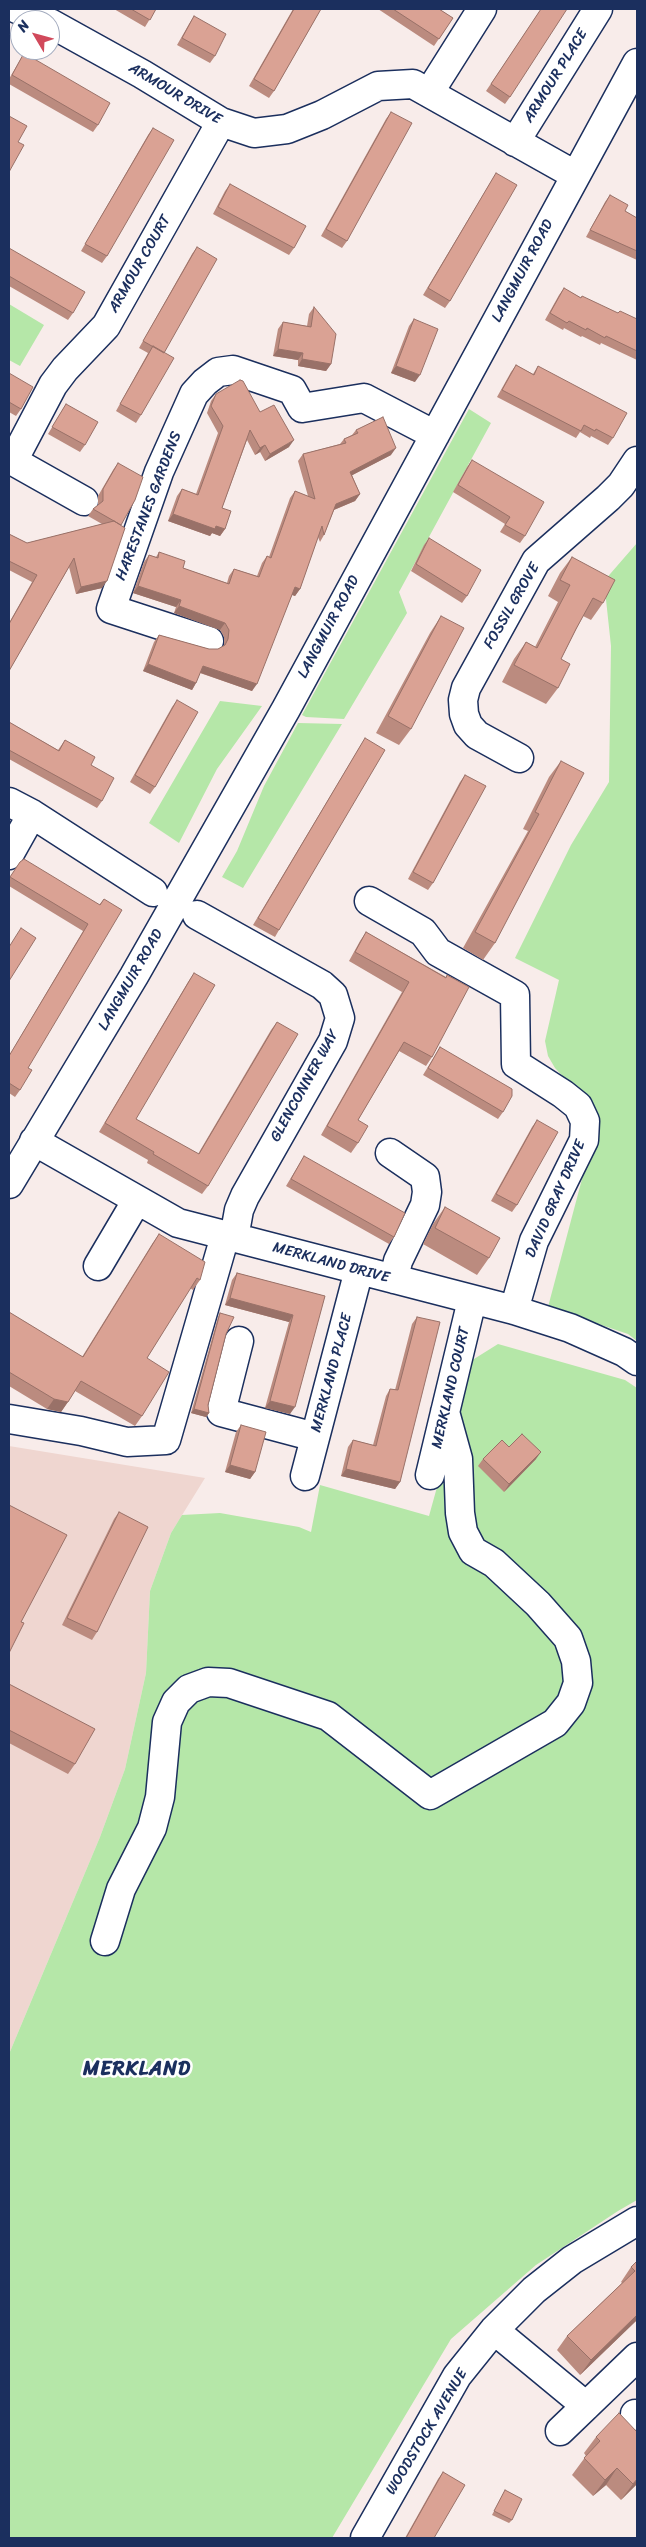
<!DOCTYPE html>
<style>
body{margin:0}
#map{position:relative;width:646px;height:2547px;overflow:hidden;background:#f8ecea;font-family:Sriracha,sans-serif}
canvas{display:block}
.frame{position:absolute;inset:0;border:10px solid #1b2f5e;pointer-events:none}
.north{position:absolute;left:10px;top:10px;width:50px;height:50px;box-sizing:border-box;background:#fff;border:1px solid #a4acbf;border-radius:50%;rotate:307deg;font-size:14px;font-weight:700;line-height:20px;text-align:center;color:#1b2f5e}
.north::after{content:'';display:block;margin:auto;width:18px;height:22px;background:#d1495b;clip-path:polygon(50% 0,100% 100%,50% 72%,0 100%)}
</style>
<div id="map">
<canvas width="646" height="2547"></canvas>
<div class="frame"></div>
<div class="north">N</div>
</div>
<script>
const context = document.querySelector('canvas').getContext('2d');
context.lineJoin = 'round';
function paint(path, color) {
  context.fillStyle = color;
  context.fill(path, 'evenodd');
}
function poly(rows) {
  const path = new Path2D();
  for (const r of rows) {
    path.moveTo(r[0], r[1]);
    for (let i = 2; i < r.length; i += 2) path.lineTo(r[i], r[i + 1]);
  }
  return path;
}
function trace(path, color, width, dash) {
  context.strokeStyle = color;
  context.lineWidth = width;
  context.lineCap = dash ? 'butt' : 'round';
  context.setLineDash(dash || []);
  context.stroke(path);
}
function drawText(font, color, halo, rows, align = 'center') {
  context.font = font + ' Sriracha,sans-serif';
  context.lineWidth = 5;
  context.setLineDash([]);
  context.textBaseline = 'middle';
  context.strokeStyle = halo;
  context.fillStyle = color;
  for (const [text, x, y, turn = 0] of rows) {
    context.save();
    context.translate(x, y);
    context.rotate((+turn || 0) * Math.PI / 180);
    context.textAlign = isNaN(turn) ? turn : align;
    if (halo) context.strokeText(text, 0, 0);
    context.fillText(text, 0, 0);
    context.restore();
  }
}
paint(poly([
 [9,1446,205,1478,171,1533,150,1591,146,1673,125,1769,100,1837,9,2054]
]), '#efd6d0');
paint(poly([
 [9,304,44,325,20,366,9,360],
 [469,409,491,423,399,592,407,613,344,719,306,717,302,715],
 [637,543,637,1341,628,1334,548,1307,599,1115,555,1068,548,1056,545,1041,559,980,515,958,571,845,609,782,611,646,604,581],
 [220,701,262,706,217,769,179,843,149,823],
 [298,723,342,724,243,888,222,877,237,851,264,786],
 [498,1344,625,1380,637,1388,637,2200,618,2211,536,2265,451,2339,332,2538,9,2538,9,2054,100,1837,125,1769,146,1673,150,1591,171,1533,182,1515,220,1513,299,1527,311,1532,320,1485,429,1516,457,1415,466,1364]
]), '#b5e7a8');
const minor = poly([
 [17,9,44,20],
 [50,23,142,74,221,122,254,133,287,129,322,115,378,86,413,84,575,175],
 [429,93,482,9],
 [515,142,598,9],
 [84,501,13,461,53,385,65,369,106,326,221,122],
 [209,641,111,609,159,472,194,394,205,382,218,372,233,370,292,390,302,408,364,398,435,435],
 [519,758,477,735,468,725,464,714,463,700,466,688,536,561,608,498,621,485,637,461],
 [9,802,32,814,153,892],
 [9,855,32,814],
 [369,901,423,932,438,952,515,995,516,1064,563,1094,578,1106,585,1121,584,1140,534,1241,514,1310],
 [197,915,322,985,333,995,340,1018,333,1041,245,1196,239,1210,234,1238],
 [34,1141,178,1223,514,1310,570,1328,624,1352,637,1361],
 [390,1153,425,1177,427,1192,425,1205,398,1261,394,1279],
 [9,1184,134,976,286,709,637,63],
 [98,1266,137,1200],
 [239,1341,221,1412,315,1437],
 [9,1419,81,1431,127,1442,166,1440,225,1236],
 [430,1475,472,1300],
 [305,1476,359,1270],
 [105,1941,121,1889,152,1828,160,1797,167,1722,176,1702,189,1689,208,1682,229,1683,328,1716,430,1795,555,1723,571,1703,578,1683,576,1661,568,1638,538,1604,494,1563,473,1551,463,1532,460,1513,458,1459,445,1412],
 [494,2330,586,2406],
 [635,2414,637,2416],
 [560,2431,637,2357],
 [365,2538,457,2376,494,2330,534,2290,572,2260,637,2221]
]);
trace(minor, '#1b2f5e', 31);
trace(minor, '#fff', 28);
paint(poly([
 [114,9,156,9,145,27],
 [293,9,321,9,274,91,269,98,249,86],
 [378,9,439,9,453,18,434,46],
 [541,9,510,97,505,104,486,91],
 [194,16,215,56,210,63,177,45,189,24],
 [24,53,98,125,93,132,9,84,9,79],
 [391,112,347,241,342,248,321,236,386,119],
 [153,128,107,256,102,263,81,251,148,135],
 [496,173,450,301,445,308,423,295],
 [230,184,294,248,289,255,213,214,225,191],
 [610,195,625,211,637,218,637,260,586,237,605,202],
 [197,247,164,353,141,415,136,423,116,411,148,353,139,348,192,254],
 [9,248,73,313,68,320,9,286],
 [564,288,581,298,618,313,637,319,637,360,601,343,600,345,582,336,581,337,564,328,563,330,545,320,559,295],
 [314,307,331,364,326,371,298,366,298,360,273,356,278,329,283,322,307,326,309,314],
 [414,319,415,382,391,373,409,326],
 [516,365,533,374,538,366,613,438,608,445,591,436,590,438,580,432,576,438,497,397,511,372],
 [9,373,21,409,16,416,9,412],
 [216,394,260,412,289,447,265,461,260,452,255,455,247,440,222,508,225,529,220,536,212,533,210,536,168,521,177,496,182,489,196,494,218,433,207,413,211,401],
 [66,404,85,445,80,452,48,434],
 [356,430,391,455,352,475,360,494,355,501,334,510,324,535,320,542,318,537,300,589,295,596,292,595,252,691,200,673,196,683,192,690,143,671,154,642,159,635,209,649,218,649,224,646,224,637,220,630,174,613,176,607,133,593,144,562,149,555,156,557,159,552,183,568,227,583,229,576,234,569,257,576,262,563,267,556,269,557,290,498,295,491,308,496,298,461,303,454,340,444,344,439,352,435],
 [472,460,525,536,520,543,500,532,505,524,453,492,467,467],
 [118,463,121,525,102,588,76,594,69,567,9,671,9,623,32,582,9,570,9,534,27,543,102,524,88,516,93,509,98,505,98,496,113,470],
 [429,538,467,596,462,603,411,571,424,545],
 [572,557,603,603,591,620,583,616,561,659,558,688,546,704,502,682,514,659,526,642,535,647,558,602,548,596,560,573],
 [441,616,411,729,399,745,376,733,430,633],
 [177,700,155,787,150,794,130,782,172,707],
 [9,722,58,750,65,740,91,765,102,801,97,808,9,759],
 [365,738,279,930,275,937,253,925],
 [561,761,495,943,483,960,463,948,528,831,523,829,549,777],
 [465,775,433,883,428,890,408,879,460,782],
 [20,862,99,905,104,899,28,1068,20,1090,15,1097,9,1093,9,1056,83,931,9,886,9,879],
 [366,932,446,977,432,1057,426,1066,399,1051,358,1120,358,1143,351,1153,321,1135,402,992,349,961,360,941],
 [194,973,136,1119,198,1154,271,1030,277,1022,208,1186,202,1194,147,1163,148,1160,99,1132,188,982],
 [440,1047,503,1112,498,1119,423,1075],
 [537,1120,517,1205,512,1212,491,1201,532,1127],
 [304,1156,394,1237,389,1244,286,1186],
 [445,1207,489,1258,477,1275,423,1244,433,1224],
 [159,1234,200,1280,193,1290,190,1288,147,1358,142,1416,135,1426,75,1391,61,1412,47,1409,9,1386,9,1312,82,1357,152,1244],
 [237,1273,325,1296,290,1414,265,1408,289,1322,225,1305,232,1280],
 [220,1313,226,1334,208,1405,209,1413,206,1417,191,1413,218,1317],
 [417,1317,400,1482,395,1489,341,1476,348,1447,353,1440,373,1445,386,1396,390,1389,395,1390,412,1324],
 [241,1425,255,1472,250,1479,225,1472,236,1432],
 [509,1447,536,1459,504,1492,478,1466,483,1459],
 [119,1512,97,1632,92,1640,62,1625,114,1519],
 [9,1684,75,1764,68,1774,9,1743],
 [637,2261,637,2323,636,2321,580,2375,557,2350,567,2336,622,2283,621,2282,631,2267],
 [596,2437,637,2484,621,2500,606,2485,593,2496,572,2475,586,2456,584,2453],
 [443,2472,434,2538,405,2538,438,2479],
 [505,2490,512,2520,509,2523,492,2515]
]), '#bb8b7f');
paint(poly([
 [278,349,303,353,298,360,273,356],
 [302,359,331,364,326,371,298,366],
 [396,366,420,375,415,382,391,373],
 [294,440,289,447,265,461,270,454],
 [265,445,260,452,255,455,260,448],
 [396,448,391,455,345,479,350,472],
 [360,494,355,501,331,511,336,504],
 [173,514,216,526,225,529,220,536,212,533,210,536,168,521],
 [107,581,102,588,76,594,81,587],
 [138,586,181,600,176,607,133,593],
 [295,587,300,589,295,596,290,594],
 [179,606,225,623,220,630,174,613],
 [148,664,196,683,192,690,143,671],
 [203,666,257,684,252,691,198,672],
 [230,1298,293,1315,289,1322,225,1305],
 [54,1399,68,1402,61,1412,47,1409],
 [270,1401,295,1407,290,1414,265,1408],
 [194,1409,209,1413,206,1417,191,1413],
 [541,1452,536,1459,504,1492,509,1484],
 [230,1465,255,1472,250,1479,225,1472],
 [346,1469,400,1482,395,1489,341,1476],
 [637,2315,637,2319,636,2321,580,2375,591,2360],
 [617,2468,606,2485,593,2496,605,2480],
 [637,2479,637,2484,621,2500,633,2484]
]), '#997168');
const building = poly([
 [131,9,156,9,150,20,131,9],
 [294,9,321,9,274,91,254,79,294,9],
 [393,9,439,9,453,18,439,39,393,9],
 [541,9,567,9,510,97,491,84,541,9],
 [194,16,226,34,215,56,182,38,194,16],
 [24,53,110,103,98,125,12,75,24,53],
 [391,112,412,123,347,241,326,229,391,112],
 [9,116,27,126,18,142,24,145,9,172,9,116],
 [153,128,174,140,107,256,85,244,153,128],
 [496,173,517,185,450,301,428,288,496,173],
 [230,184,306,226,294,248,218,207,230,184],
 [610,195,628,205,625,211,637,218,637,251,590,230,610,195],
 [197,247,217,259,164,353,143,341,197,247],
 [9,248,85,292,73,313,9,276,9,248],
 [564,288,581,298,582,296,618,313,620,311,637,319,637,351,606,336,605,338,587,328,586,330,569,321,567,323,550,313,564,288],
 [314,307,336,334,331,364,302,359,303,353,278,349,283,322,311,327,314,307],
 [414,319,438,329,420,375,396,366,414,319],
 [153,346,174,358,141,415,120,404,153,346],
 [516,365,534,375,538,366,627,413,613,438,596,429,595,431,584,425,581,431,502,390,516,365],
 [9,373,33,387,21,409,9,402,9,373],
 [240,380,243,381,260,412,274,405,294,440,270,454,265,445,260,448,250,430,222,508,231,511,225,529,216,526,215,529,173,514,182,489,198,495,223,426,211,406,216,394,240,380],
 [66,404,98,422,85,445,52,427,66,404],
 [383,417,396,448,350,472,360,494,336,504,324,535,322,526,300,589,295,587,257,684,203,666,196,683,148,664,159,635,209,649,218,649,225,645,228,639,229,630,225,623,179,606,181,600,138,586,149,555,158,558,159,552,185,561,183,568,229,584,234,569,259,577,267,556,271,558,295,491,315,499,303,454,346,443,344,439,358,433,356,430,383,417],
 [472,460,544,502,525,536,505,525,510,517,458,485,472,460],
 [118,463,143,477,135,500,121,525,93,509,103,501,103,489,118,463],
 [114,521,125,528,107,581,81,587,74,558,9,671,9,624,37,575,9,561,9,534,27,543,114,521],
 [429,538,481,570,467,596,416,564,429,538],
 [572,557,615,580,603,603,593,598,576,629,561,659,570,664,558,688,514,665,526,642,537,648,570,585,560,580,572,557],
 [441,616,464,628,411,729,388,716,441,616],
 [177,700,198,712,155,787,135,775,177,700],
 [9,722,59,751,65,740,95,757,91,765,114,778,102,801,9,750,9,722],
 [365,738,385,750,279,930,258,918,365,738],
 [561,761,584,773,495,943,475,932,539,814,535,812,561,761],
 [465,775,486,786,433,883,413,872,465,775],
 [24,859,100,905,104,899,122,910,28,1068,32,1070,20,1090,9,1083,9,1056,88,924,10,877,20,862,24,859],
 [21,928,36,938,9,981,9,947,21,928],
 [366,932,446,978,447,975,469,987,432,1057,404,1042,358,1120,368,1126,358,1143,327,1126,409,982,355,952,366,932],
 [194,973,215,985,136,1119,199,1154,277,1022,298,1034,208,1186,153,1154,154,1152,105,1123,194,973],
 [440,1047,512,1089,512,1096,503,1112,428,1068,440,1047],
 [537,1120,558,1132,517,1205,496,1194,537,1120],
 [304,1156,405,1213,394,1237,291,1179,304,1156],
 [445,1207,500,1238,489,1258,435,1228,445,1207],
 [159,1234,205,1262,200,1280,197,1278,147,1358,169,1372,142,1416,81,1381,68,1402,54,1399,9,1372,9,1312,83,1357,159,1234],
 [237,1273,325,1296,295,1407,270,1401,293,1315,230,1298,237,1273],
 [220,1313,234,1317,226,1334,208,1405,209,1413,194,1409,220,1313],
 [417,1317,440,1322,400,1482,346,1469,353,1440,376,1446,390,1389,398,1390,417,1317],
 [241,1425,266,1432,255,1472,230,1465,241,1425],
 [522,1434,541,1452,509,1484,483,1459,502,1440,509,1447,522,1434],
 [9,1505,67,1535,21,1622,24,1623,9,1653,9,1505],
 [119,1512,148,1527,97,1632,67,1618,119,1512],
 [9,1684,95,1729,75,1764,9,1730,9,1684],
 [637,2261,637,2315,591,2360,567,2336,635,2271,631,2267,637,2261],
 [619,2413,637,2432,637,2479,633,2484,617,2468,605,2480,584,2458,600,2441,596,2437,619,2413],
 [443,2472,465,2485,434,2538,406,2538,443,2472],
 [505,2490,522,2499,512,2520,494,2511,505,2490]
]);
paint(building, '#daa294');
trace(building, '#997168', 1);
drawText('15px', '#1b2f5e', '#fff', [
 ["ARMOUR PLACE",556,76,-58],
 ["ARMOUR DRIVE",175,94,31],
 ["ARMOUR COURT",140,264,-60],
 ["LANGMUIR ROAD",523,271,-62],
 ["HARESTANES GARDENS",149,506,-69],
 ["FOSSIL GROVE",512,606,-60],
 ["LANGMUIR ROAD",329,627,-62],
 ["LANGMUIR ROAD",131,980,-60],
 ["GLENCONNER WAY",305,1086,-61],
 ["DAVID GRAY DRIVE",556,1199,-66],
 ["MERKLAND DRIVE",331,1263,15],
 ["MERKLAND PLACE",332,1373,-75],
 ["MERKLAND COURT",451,1388,-77],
 ["WOODSTOCK AVENUE",427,2432,-59]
]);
context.letterSpacing = '1px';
drawText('bold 20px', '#1b2f5e', '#fff', [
 ["MERKLAND",137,2070]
]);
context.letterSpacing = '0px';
</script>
